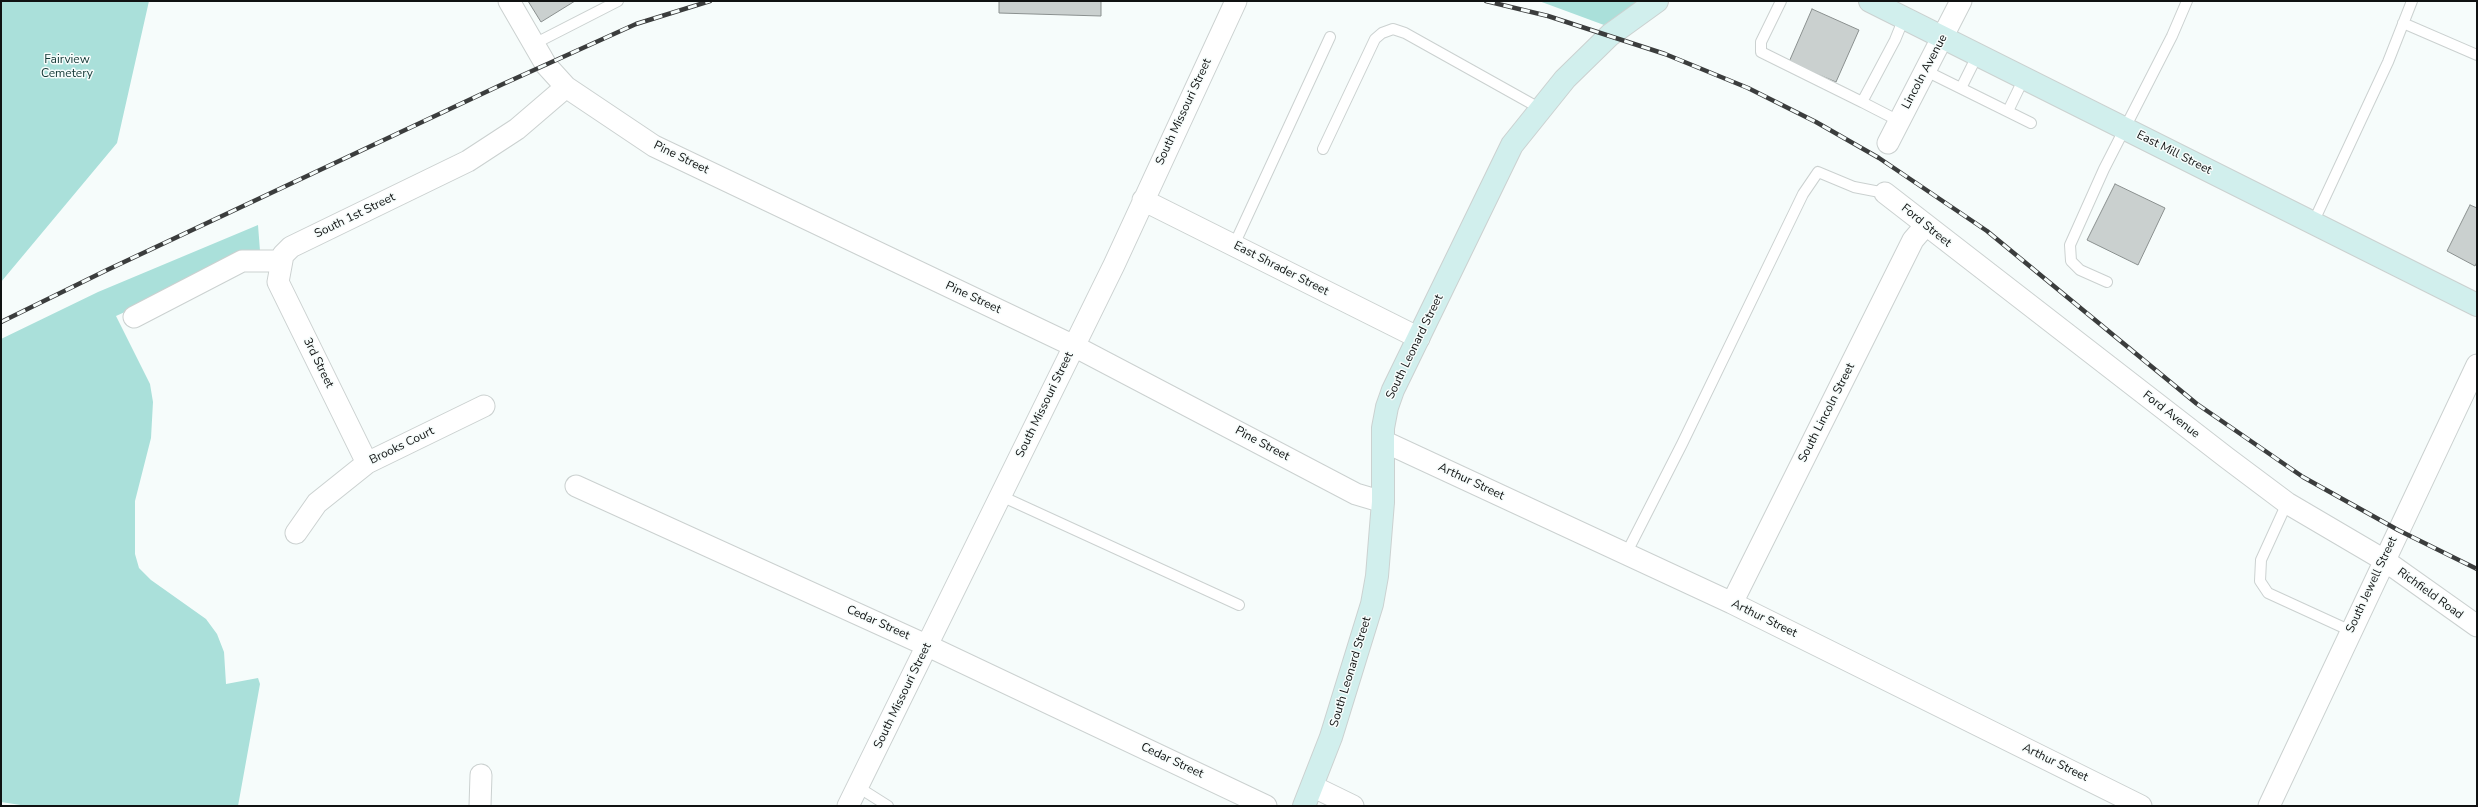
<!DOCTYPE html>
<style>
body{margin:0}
#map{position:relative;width:2478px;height:807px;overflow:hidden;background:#f6fcfb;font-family:"Nunito Sans",sans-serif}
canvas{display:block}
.frame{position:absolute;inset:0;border:2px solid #101212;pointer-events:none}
</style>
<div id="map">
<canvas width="2478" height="807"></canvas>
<div class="frame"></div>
</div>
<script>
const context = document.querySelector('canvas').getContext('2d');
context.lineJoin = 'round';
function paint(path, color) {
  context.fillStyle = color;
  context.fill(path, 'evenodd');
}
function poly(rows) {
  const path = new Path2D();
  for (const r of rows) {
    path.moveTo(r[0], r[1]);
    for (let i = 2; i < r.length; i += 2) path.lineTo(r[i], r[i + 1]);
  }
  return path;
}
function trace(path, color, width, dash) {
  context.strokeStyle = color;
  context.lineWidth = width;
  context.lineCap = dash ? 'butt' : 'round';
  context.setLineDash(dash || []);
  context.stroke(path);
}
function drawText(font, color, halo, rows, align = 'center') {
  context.font = font + ' "Nunito Sans",sans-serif';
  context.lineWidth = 3;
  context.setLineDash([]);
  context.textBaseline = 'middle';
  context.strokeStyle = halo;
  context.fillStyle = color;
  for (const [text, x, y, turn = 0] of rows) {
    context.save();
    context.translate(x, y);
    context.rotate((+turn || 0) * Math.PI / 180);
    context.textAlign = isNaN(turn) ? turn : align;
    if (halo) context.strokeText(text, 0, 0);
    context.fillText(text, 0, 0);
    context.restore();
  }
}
paint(poly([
 [1,1,149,1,117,143,1,282],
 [1539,1,1638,1,1604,25],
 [258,225,260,251,116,316,150,384,153,402,151,438,135,501,135,554,139,568,151,580,206,619,217,634,224,652,226,684,258,678,260,684,238,806,27,806,1,802,1,339,98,292]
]), '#aae0da');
const building = poly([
 [528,1,575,1,541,22,528,1],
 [999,1,1101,1,1101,16,999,13,999,1],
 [1812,9,1859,30,1836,82,1789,62,1812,9],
 [2115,184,2165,208,2138,265,2087,240,2115,184],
 [2470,205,2477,208,2477,262,2475,266,2447,251,2470,205]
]);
paint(building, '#cad0cf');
trace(building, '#8a908f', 1);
const service = poly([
 [1781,1,1761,42,1761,52,1862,102,1895,40,1904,18],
 [2403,23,2477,55],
 [534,44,618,1],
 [1924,70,2031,123],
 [1961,88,1978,54],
 [1862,102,1899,121],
 [2008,111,2024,78],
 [1323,149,1375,39,1382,33,1393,29,1405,33,1541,109],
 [2313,223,2388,62,2412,1],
 [1234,245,1330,37],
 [2107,282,2080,270,2071,261,2070,245,2104,169,2172,36,2187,1],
 [1001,496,1239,605],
 [2287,503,2261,560,2260,581,2268,593,2351,631],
 [1626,554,1682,444,1803,194,1818,172,1854,187,1885,193],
 [858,787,888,806]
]);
const minor = poly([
 [509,1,546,65,566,87,654,146,1074,346,1356,494,1383,502],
 [1888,143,1961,1],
 [1885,193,2227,458,2287,503,2384,560,2477,626],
 [1143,200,1419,338],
 [134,317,242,261,281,261],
 [1383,441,1732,603,2141,806],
 [367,463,278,282,283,255,291,247,468,161,517,129,566,87],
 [576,486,928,646,1266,806],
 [296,533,317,503,367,463,484,406],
 [1732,603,1913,240,1925,226],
 [1312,786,1353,806],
 [480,806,481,775],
 [848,806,1114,265,1236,1],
 [2269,806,2477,365]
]);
const secondary = poly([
 [1870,1,2477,305],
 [1304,806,1331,737,1372,604,1377,576,1383,502,1383,428,1387,407,1393,390,1512,145,1565,79,1610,35,1657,1]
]);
trace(service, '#cbd1d0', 12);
trace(minor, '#cbd1d0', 23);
trace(secondary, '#cbd1d0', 24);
trace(service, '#fff', 10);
trace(minor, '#fff', 21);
trace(secondary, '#d1efed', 22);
const rail = poly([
 [1486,1,1548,16,1665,54,1748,88,1816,122,1879,158,1987,231,2197,404,2303,477,2398,530,2477,569],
 [1,322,107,270,503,84,636,24,710,1]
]);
trace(rail, '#3b3d3d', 4.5);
trace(rail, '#f6fcfb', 3, [9]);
drawText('12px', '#123734', '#f6fcfb', [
 ["Fairview",67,60],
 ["Cemetery",67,74]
]);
drawText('12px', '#101212', '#f6fcfb', [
 ["Lincoln Avenue",1925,72,-62],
 ["South Missouri Street",1184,112,-65],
 ["East Mill Street",2174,153,27],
 ["Pine Street",681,158,26],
 ["South 1st Street",355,216,-26],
 ["Ford Street",1926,226,39],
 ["East Shrader Street",1281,269,27],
 ["Pine Street",973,298,25],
 ["South Leonard Street",1415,347,-64],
 ["3rd Street",318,363,64],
 ["South Missouri Street",1045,405,-64],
 ["South Lincoln Street",1827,413,-63],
 ["Ford Avenue",2171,415,38],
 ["Pine Street",1262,444,28],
 ["Brooks Court",402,446,-26],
 ["Arthur Street",1471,482,25],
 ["South Jewell Street",2372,585,-65],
 ["Richfield Road",2430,594,36],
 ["Arthur Street",1764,619,26],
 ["Cedar Street",878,623,24],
 ["South Leonard Street",1351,672,-73],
 ["South Missouri Street",903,696,-64],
 ["Cedar Street",1172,761,25],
 ["Arthur Street",2055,763,26]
]);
</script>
